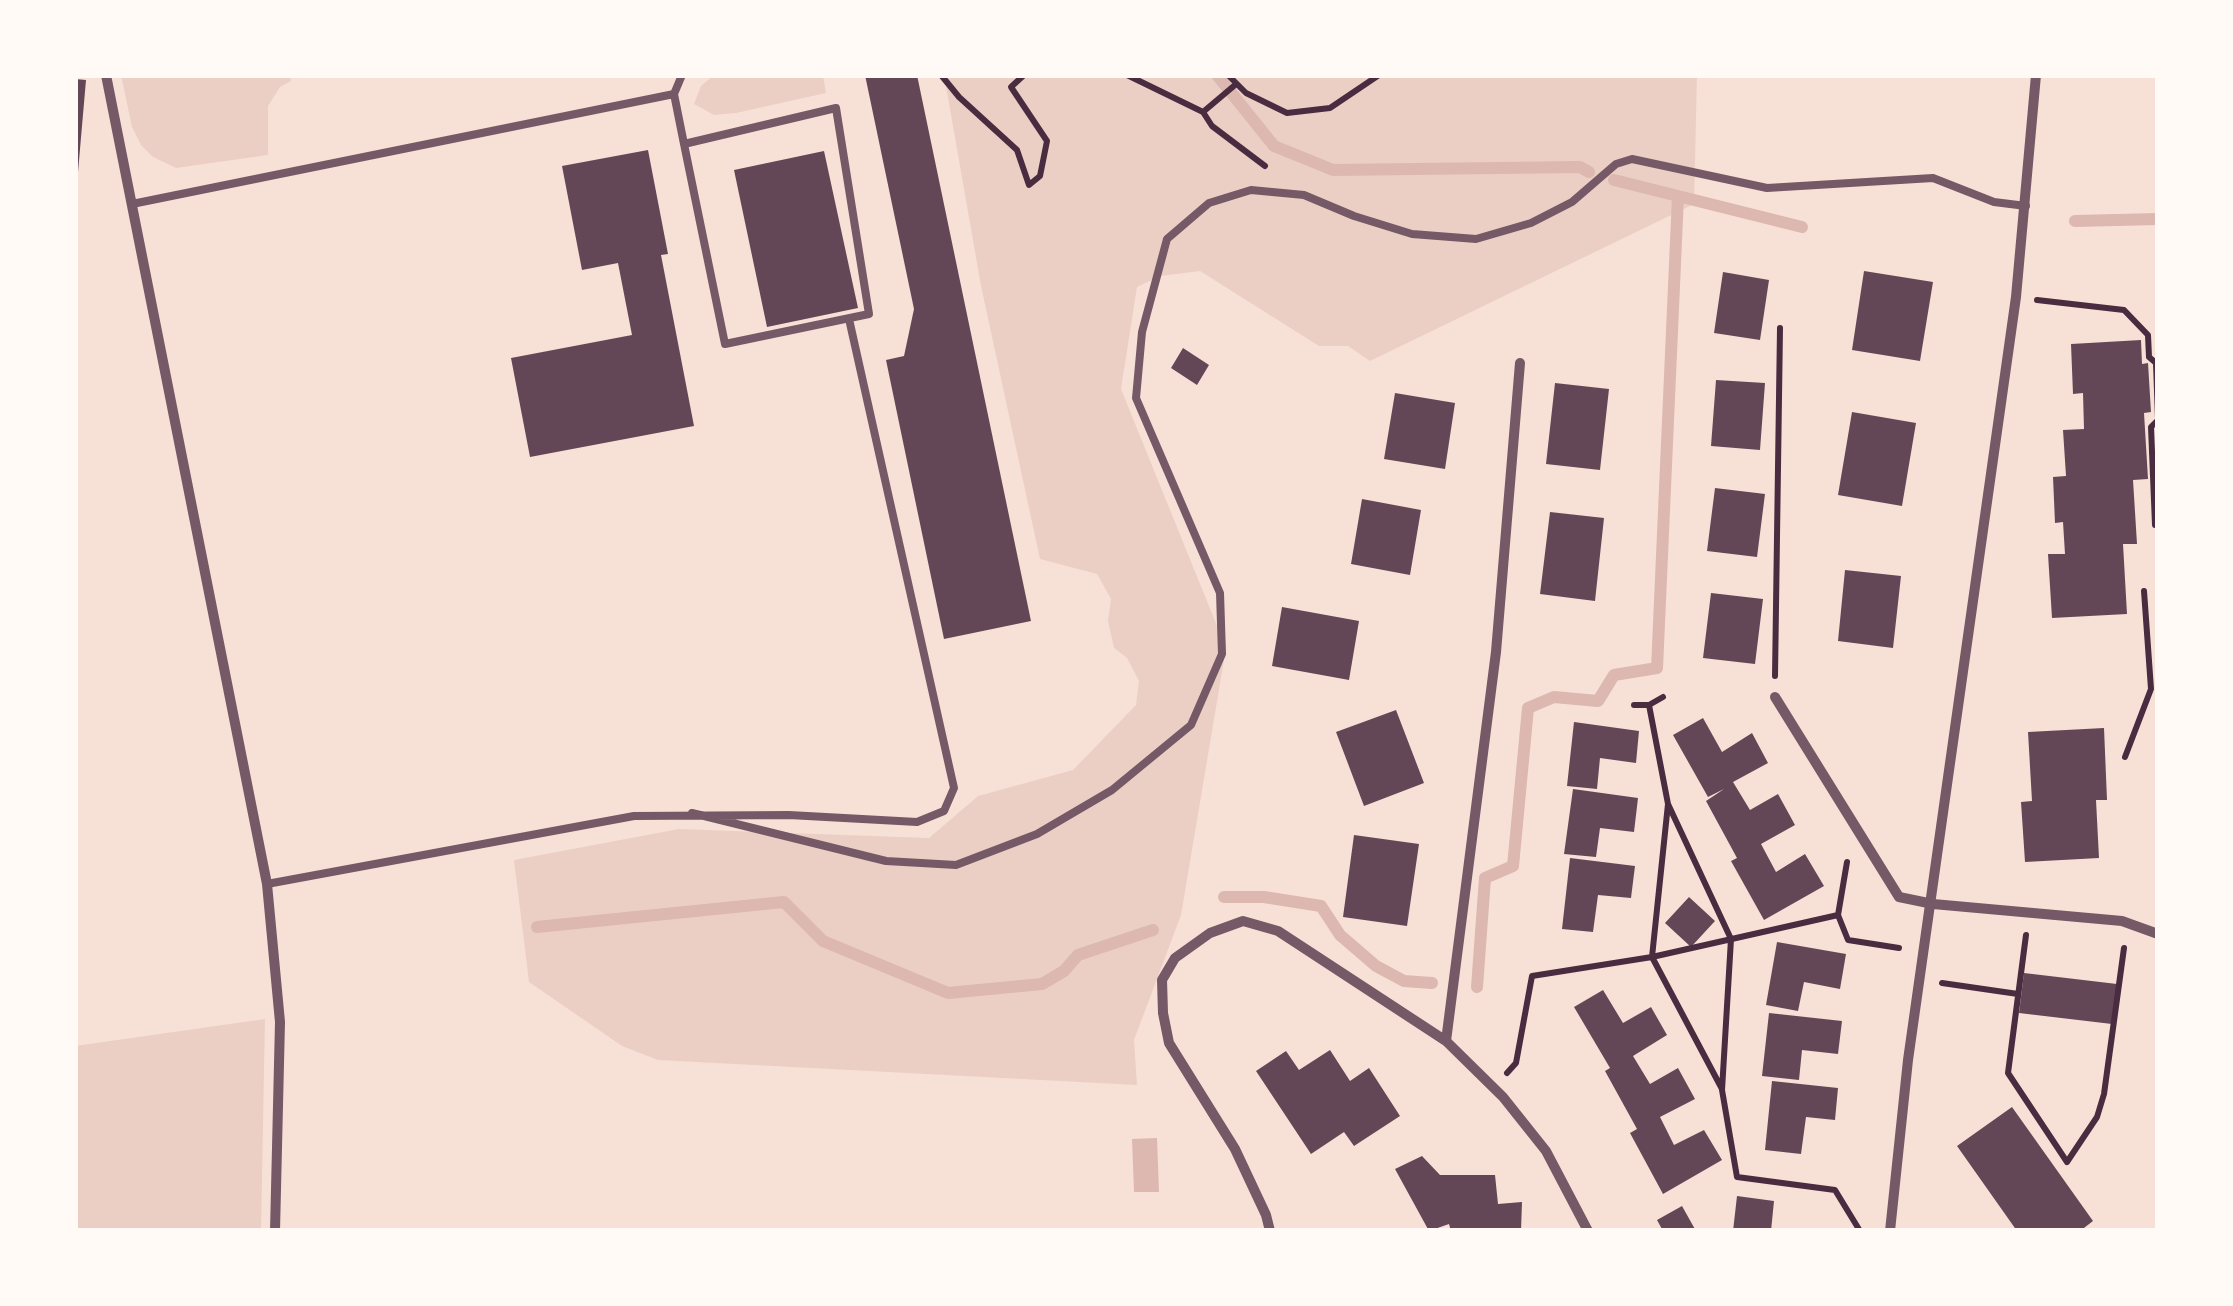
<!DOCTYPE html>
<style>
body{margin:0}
#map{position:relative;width:2233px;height:1306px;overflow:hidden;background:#f7e1d7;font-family:"Alegreya Sans",sans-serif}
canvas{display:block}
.frame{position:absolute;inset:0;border:78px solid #fffaf5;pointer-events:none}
</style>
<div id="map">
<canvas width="2233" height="1306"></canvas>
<div class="frame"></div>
</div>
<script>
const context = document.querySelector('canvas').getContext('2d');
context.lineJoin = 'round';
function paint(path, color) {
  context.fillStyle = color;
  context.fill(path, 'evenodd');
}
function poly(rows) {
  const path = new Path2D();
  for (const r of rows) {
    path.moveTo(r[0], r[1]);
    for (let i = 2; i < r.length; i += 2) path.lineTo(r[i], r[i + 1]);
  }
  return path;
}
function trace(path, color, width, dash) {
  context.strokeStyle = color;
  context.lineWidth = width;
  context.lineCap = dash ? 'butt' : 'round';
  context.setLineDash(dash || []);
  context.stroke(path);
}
paint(poly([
 [121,75,290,75,291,81,280,87,268,106,268,155,176,168,153,157,141,145,132,127],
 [714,75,823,75,826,93,736,113,714,115,694,104,701,86],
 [944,75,1697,75,1694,204,1370,361,1348,346,1319,346,1200,271,1160,276,1137,287,1121,389,1226,648,1181,915,1134,1040,1137,1085,658,1060,622,1046,529,982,514,860,679,829,929,838,978,796,1073,770,1136,705,1139,681,1127,658,1114,648,1108,621,1111,599,1097,574,1040,559,981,286],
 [265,1019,261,1231,75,1231,75,1046]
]), '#ebcfc5');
paint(poly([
 [1157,1138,1159,1192,1134,1192,1132,1139]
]), '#dcb8b0');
trace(poly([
 [1217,75,1274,146,1333,170,1580,167,1589,172],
 [1614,180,1802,227],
 [2075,221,2158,219],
 [1224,897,1264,897,1321,906,1340,935,1376,966,1404,981,1432,983],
 [537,927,784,902,823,941,948,993,1042,984,1064,971,1078,955,1153,930],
 [1477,987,1485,878,1513,866,1528,708,1554,697,1598,701,1614,675,1657,668,1678,196]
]), '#dcb8b0', 12);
paint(poly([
 [865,75,917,75,1031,621,944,639,886,360,904,356,914,309],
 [75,79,86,80,78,172,75,172],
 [648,150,668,254,661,255,694,426,530,457,511,358,632,335,618,263,582,270,562,166],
 [824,151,858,308,767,327,734,170],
 [1864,271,1933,282,1920,361,1852,350],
 [1723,272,1769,280,1760,340,1714,333],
 [2141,340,2142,364,2148,363,2151,412,2144,413,2148,479,2133,480,2137,544,2123,544,2127,614,2052,618,2048,554,2065,554,2063,522,2055,523,2053,477,2066,476,2063,430,2084,429,2083,393,2073,394,2071,344],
 [1183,348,1209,365,1197,385,1171,368],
 [1716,380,1765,383,1760,450,1711,446],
 [1555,383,1609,389,1600,470,1546,464],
 [1395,393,1455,403,1445,469,1384,459],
 [1852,412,1916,423,1902,506,1838,495],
 [1715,488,1765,494,1757,557,1707,551],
 [1362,499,1421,510,1410,575,1351,564],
 [1550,512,1604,518,1595,601,1540,594],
 [1845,570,1901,576,1893,648,1838,641],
 [1711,593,1763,599,1755,664,1703,658],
 [1282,607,1359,621,1349,680,1272,666],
 [1396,710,1424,783,1364,806,1336,732],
 [1703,718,1722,752,1752,733,1768,763,1733,782,1750,810,1778,794,1795,825,1761,844,1776,872,1805,854,1824,886,1764,920,1731,861,1737,858,1706,801,1724,789,1708,797,1673,735],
 [1574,722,1639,731,1636,763,1600,758,1597,789,1567,786],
 [2104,728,2107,800,2096,800,2099,858,2025,862,2021,802,2032,801,2028,732],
 [1573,789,1638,798,1634,832,1600,828,1596,857,1564,854],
 [1354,835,1419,844,1407,926,1343,917],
 [1570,858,1635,866,1631,898,1598,895,1593,932,1562,929],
 [1689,897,1715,921,1691,947,1665,923],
 [1777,942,1846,954,1840,989,1804,982,1798,1011,1766,1005],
 [2024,973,2117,984,2112,1024,2019,1013],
 [1603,990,1623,1023,1651,1007,1667,1035,1633,1056,1650,1084,1678,1068,1695,1099,1660,1117,1674,1145,1704,1130,1722,1160,1663,1194,1630,1133,1637,1129,1605,1071,1610,1068,1574,1007],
 [1769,1013,1842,1021,1838,1054,1802,1050,1799,1080,1762,1076],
 [1330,1050,1350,1081,1369,1068,1400,1116,1354,1146,1344,1132,1311,1154,1256,1071,1286,1051,1299,1070],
 [1772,1081,1838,1088,1835,1120,1806,1117,1801,1154,1765,1150],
 [2012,1107,2093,1221,2080,1231,2017,1231,1957,1146],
 [1422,1156,1440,1175,1495,1175,1498,1204,1522,1202,1521,1231,1451,1231,1449,1224,1429,1231,1395,1169],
 [1737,1196,1774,1201,1771,1231,1733,1231],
 [1682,1206,1696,1231,1663,1231,1657,1220]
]), '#644757');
trace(poly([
 [941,75,959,97,1017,150,1029,185,1040,176,1047,141,1011,87,1024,75],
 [1127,75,1203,112,1235,85],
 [1228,75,1246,93,1287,113,1330,108,1379,75],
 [1203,112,1212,126,1265,166],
 [2037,300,2124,310,2148,335,2149,357,2156,363,2158,419],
 [2155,525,2151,427,2158,420],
 [1775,676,1780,328],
 [1634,705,1649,705,1663,697],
 [1649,705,1668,804,1652,957,1722,1089],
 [2125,757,2151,689,2144,591],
 [1668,804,1731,939,1722,1090,1737,1177,1835,1190,1860,1231],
 [1838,915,1847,862],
 [2026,935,2008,1073,2067,1162,2097,1117,2104,1094,2124,948],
 [1942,983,2018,994],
 [1507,1073,1516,1063,1532,976,1652,957,1838,915,1848,940,1899,948]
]), '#4a2c40', 6);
trace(poly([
 [674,94,682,75],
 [132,204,674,94,684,144,725,344,869,314,836,108,684,144],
 [692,813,886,861,956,865,1037,834,1112,790,1191,725,1222,654,1220,593,1136,398,1142,332,1167,239,1209,203,1251,190,1304,195,1354,216,1412,234,1476,239,1531,223,1572,202,1616,164,1632,159,1767,188,1933,178,1994,202,2026,206],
 [267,884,634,816,789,815,917,822,944,811,954,788,849,319]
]), '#755966', 8);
trace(poly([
 [106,75,267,884,280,1022,275,1231],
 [1775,697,1899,897,1933,904,2122,921,2158,934],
 [1446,1041,1496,652,1520,363],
 [1270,1231,1266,1215,1235,1149,1169,1043,1163,1013,1162,980,1175,958,1210,933,1243,921,1278,931,1446,1041,1503,1097,1546,1151,1588,1231],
 [1890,1231,1908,1060,2016,297,2036,75]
]), '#755966', 10);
</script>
